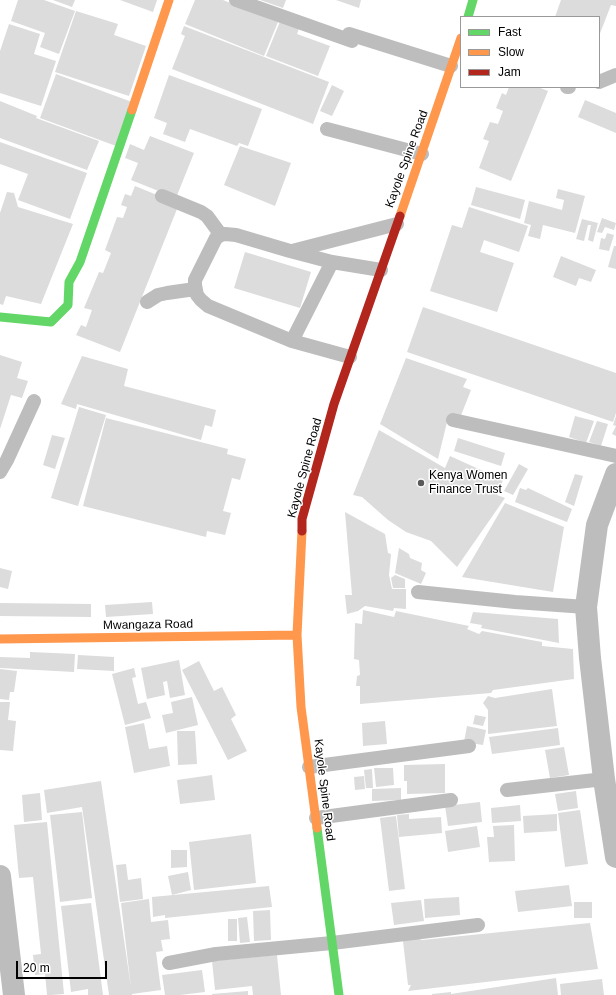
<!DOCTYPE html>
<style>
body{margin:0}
#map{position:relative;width:616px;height:995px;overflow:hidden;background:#fff;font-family:Helvetica,sans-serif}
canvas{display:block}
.legend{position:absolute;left:460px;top:16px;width:140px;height:72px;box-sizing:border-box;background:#fff;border:1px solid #999;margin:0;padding:5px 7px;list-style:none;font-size:12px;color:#000}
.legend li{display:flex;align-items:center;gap:8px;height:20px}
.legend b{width:20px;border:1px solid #999}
.scale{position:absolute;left:16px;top:961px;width:91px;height:18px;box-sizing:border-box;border:2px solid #000;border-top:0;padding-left:5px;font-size:12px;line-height:14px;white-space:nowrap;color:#000;-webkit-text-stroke:3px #fff;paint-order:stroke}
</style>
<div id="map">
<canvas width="616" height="995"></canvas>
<ul class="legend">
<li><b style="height:5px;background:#63d668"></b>Fast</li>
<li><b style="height:5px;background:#ff974d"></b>Slow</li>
<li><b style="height:5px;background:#b3261e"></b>Jam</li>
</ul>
<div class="scale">20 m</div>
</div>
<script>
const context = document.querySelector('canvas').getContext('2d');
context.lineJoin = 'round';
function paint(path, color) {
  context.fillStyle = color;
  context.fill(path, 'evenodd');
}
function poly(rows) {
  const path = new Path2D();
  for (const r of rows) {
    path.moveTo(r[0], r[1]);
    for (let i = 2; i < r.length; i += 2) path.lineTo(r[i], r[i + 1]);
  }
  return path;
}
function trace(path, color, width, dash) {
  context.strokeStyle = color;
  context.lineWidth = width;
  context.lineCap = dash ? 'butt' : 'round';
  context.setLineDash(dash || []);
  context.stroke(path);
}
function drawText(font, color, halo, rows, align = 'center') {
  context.font = font + ' Helvetica,sans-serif';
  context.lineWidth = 3;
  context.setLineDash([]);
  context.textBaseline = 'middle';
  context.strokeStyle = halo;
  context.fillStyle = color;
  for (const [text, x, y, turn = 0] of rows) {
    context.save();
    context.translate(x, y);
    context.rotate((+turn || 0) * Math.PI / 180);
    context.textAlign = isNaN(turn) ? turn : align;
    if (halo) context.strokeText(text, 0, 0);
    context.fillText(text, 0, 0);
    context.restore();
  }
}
paint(poly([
 [18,0,44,0,75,11,59,54,40,47,45,33,11,21],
 [53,0,75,0,72,7],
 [120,0,157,0,153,12],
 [195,0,223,0,278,22,264,56,185,24],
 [260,0,286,0,283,8],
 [336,0,361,0,359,8],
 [561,0,616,0,616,6,611,5,599,36,599,17,555,17],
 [76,11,118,24,114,35,146,46,129,96,55,72],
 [281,19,300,26,297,34,330,46,318,76,266,56],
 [9,24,40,34,34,54,56,61,41,106,0,93,0,51],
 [184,26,329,82,313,124,172,69,185,36,181,34],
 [56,74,132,102,116,146,40,118],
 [169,75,262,109,248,146,239,143,237,146,190,129,185,142,163,134,167,123,154,118],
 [332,85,344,91,332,116,320,111],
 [509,87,538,87,548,91,511,181,479,168,489,141,483,139,490,122,498,124,503,111,496,108,502,93,506,95],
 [585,100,616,113,616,133,578,117],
 [0,101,37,116,36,118,99,141,87,170,0,138],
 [150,136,194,153,176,198,131,180,138,163,125,158,130,144,144,150],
 [0,142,87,173,70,219,18,200,28,174,0,164],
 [240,146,291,163,275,206,224,185],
 [135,186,179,204,120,352,76,335,81,325,86,327,92,310,84,308,99,272,103,273,111,253,105,250,117,217,123,218,127,207,121,205,125,194,131,196],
 [476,187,525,200,520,219,471,205],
 [558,189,585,196,575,233,543,225,540,239,528,236,531,225,524,223,529,201,562,210,564,200,556,198],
 [7,192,14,193,18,207,73,224,41,304,6,296,3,305,0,304,0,213],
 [469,207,528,226,519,252,484,240,480,252,514,263,497,312,430,291,452,225,462,228],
 [602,218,616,223,614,230,605,227,602,233,597,232],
 [582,219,598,223,593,242,588,240,591,225,588,225,584,241,576,239],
 [607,233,614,235,609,251,599,249,601,238,605,239],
 [614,246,616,246,616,269,608,267],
 [245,252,311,272,300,308,234,288],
 [561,256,596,270,591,282,579,278,576,286,553,277],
 [423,307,616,373,616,413,613,422,407,352],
 [0,355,22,362,17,378,28,381,22,398,11,395,0,429],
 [82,356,128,369,124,386,216,410,212,427,205,425,201,440,77,404,76,409,61,404],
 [406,358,467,379,463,387,471,390,460,418,449,414,438,459,380,424],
 [79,407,106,415,78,506,51,498],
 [575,416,594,421,586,443,569,437],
 [616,416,616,436,612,434,616,426,613,425],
 [106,418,228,449,227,454,246,459,240,480,232,478,223,511,231,513,225,535,207,531,206,537,83,506],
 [597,421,608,424,601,446,589,442],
 [379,430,445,468,450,456,503,480,497,495,505,498,457,567,431,541,406,532,388,520,362,497,353,495],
 [52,435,65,438,55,469,43,465],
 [458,438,505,453,501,466,454,451],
 [519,464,528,469,513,495,504,491],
 [575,474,583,476,574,506,565,502],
 [520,488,526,490,528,488,572,509,567,522,515,502],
 [505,503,564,527,553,592,462,577],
 [345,512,385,534,388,553,391,554,389,575,392,589,406,589,406,609,394,608,393,611,365,606,358,611,347,614,345,595,352,595],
 [399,548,409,554,410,558,422,563,421,570,426,573,421,584,395,573],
 [0,568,12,571,8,589,0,587],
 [395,575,405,579,405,588,393,588,391,578],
 [152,602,153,614,106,617,105,605],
 [0,603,91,604,91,617,0,616],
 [363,610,394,617,396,611,469,626,467,629,479,634,482,631,542,642,542,646,573,649,574,679,493,690,491,693,360,704,360,686,356,686,357,676,360,675,359,660,354,659,355,623,362,624],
 [473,612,558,619,559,643,481,628,482,625,470,623],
 [30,652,75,654,74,672,0,668,0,657,30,658],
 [78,655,114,657,114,671,77,669],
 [179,660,185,695,170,698,167,681,163,682,165,695,147,699,141,668],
 [199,661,214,691,222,687,236,715,231,719,247,751,228,760,182,670],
 [134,668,136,677,132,678,138,704,146,702,151,718,125,725,112,674],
 [0,669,17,671,14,692,10,692,9,700,0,699],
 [552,689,557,726,488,734,488,710,483,703,488,696,495,698],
 [192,697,198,725,166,733,162,715,173,713,171,702],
 [0,702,10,702,8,720,16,721,13,751,0,750],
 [475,715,486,717,483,726,473,724],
 [385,721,387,744,363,746,362,723],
 [144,723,149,749,167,746,170,766,134,773,125,727],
 [467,726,486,730,483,745,464,742],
 [558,728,560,745,492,754,489,737],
 [177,731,195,731,197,764,178,765],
 [564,747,569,775,550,778,545,750],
 [445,764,445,793,407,794,407,781,404,781,404,765],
 [374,768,393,768,394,785,376,787],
 [372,769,373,788,366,788,364,770],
 [212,775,215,800,180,804,177,780],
 [364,776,365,789,355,790,354,777],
 [101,781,131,988,121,903,149,899,151,922,168,920,170,939,161,940,163,951,156,952,161,990,132,994,132,995,109,995,82,807,47,813,44,790],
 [401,788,401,800,372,801,372,789],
 [576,791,578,808,558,811,555,794],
 [40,793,42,820,24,822,22,795],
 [480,802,482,822,448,826,445,806],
 [520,805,521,821,492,823,491,808],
 [580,810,588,864,565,867,558,813],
 [82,812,92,898,60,902,50,815],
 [409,814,409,819,441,817,442,833,399,837,397,815],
 [557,814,557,831,524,833,523,816],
 [396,816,405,889,389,891,380,818],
 [47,822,64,994,51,995,47,995,45,974,35,975,33,955,41,954,33,877,19,878,14,825],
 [514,825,515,861,489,862,487,837,494,837,493,826],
 [477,826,480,847,448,852,445,831],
 [251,834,256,883,194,890,189,842],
 [171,850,187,850,187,867,171,868],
 [126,864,128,880,141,878,143,899,120,902,116,865],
 [188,872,191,890,172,895,168,876],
 [569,885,572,906,518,912,515,891],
 [269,886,272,907,165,918,165,915,153,917,152,897],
 [459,897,460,915,425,918,424,899],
 [421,900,424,921,394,925,391,903],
 [574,902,592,902,592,918,574,918],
 [91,903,103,995,88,995,88,989,71,992,61,906],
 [270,910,271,940,254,941,253,911],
 [247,917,250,942,240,943,238,918],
 [228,919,237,919,237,941,228,941],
 [590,923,598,969,408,991,411,985,408,985,403,941,414,937,422,940],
 [277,955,281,995,253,995,252,986,215,990,212,961],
 [202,970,205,992,180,995,165,995,162,975],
 [556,978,558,995,432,995,432,994,451,992,451,994],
 [602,979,604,995,561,995,560,984],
 [248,991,248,995,212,995,212,994]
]), '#dcdcdc');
trace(poly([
 [236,0,352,41,349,34,451,66],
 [599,82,616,75],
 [567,87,569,87],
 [327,129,422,154],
 [162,196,201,212,207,216,221,235],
 [292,251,397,224],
 [147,302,158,295,167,293,195,289],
 [292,341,332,262],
 [350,357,292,341,208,306,201,300,197,295,195,285,195,280,216,238,221,235,225,234,236,235,290,251,332,262,381,270],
 [453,420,616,456],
 [0,472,7,460,34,401],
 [418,592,515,602,586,607],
 [309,767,469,746],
 [507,790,604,779],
 [316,818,451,800],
 [169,963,216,954,332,943,478,925]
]), '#bdbdbd', 14);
trace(poly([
 [616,474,597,525,586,607,590,658,604,779,616,857],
 [0,876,14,995]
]), '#bdbdbd', 22);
trace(poly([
 [468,17,473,0],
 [0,317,51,322,68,305,69,282,80,262,132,110],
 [317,828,339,995]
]), '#63d668', 9);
trace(poly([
 [132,110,169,0],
 [400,216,461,38],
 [302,531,297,635,301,707,317,828],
 [0,639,297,635]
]), '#ff974d', 9);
trace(poly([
 [302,531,302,519,334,404,400,216]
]), '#b3261e', 9);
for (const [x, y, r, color] of [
 [421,483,4,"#595959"]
]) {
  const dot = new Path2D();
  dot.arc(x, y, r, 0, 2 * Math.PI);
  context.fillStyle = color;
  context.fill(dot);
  trace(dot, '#fff', 1.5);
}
drawText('12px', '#000', '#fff', [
 ["Kayole Spine Road",407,159,-70],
 ["Kayole Spine Road",305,468,-75],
 ["Mwangaza Road",148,625,-1],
 ["Kayole Spine Road",324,790,83]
]);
drawText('12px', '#000', '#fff', [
 ["Kenya Women",429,476],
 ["Finance Trust",429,490]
], 'left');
</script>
